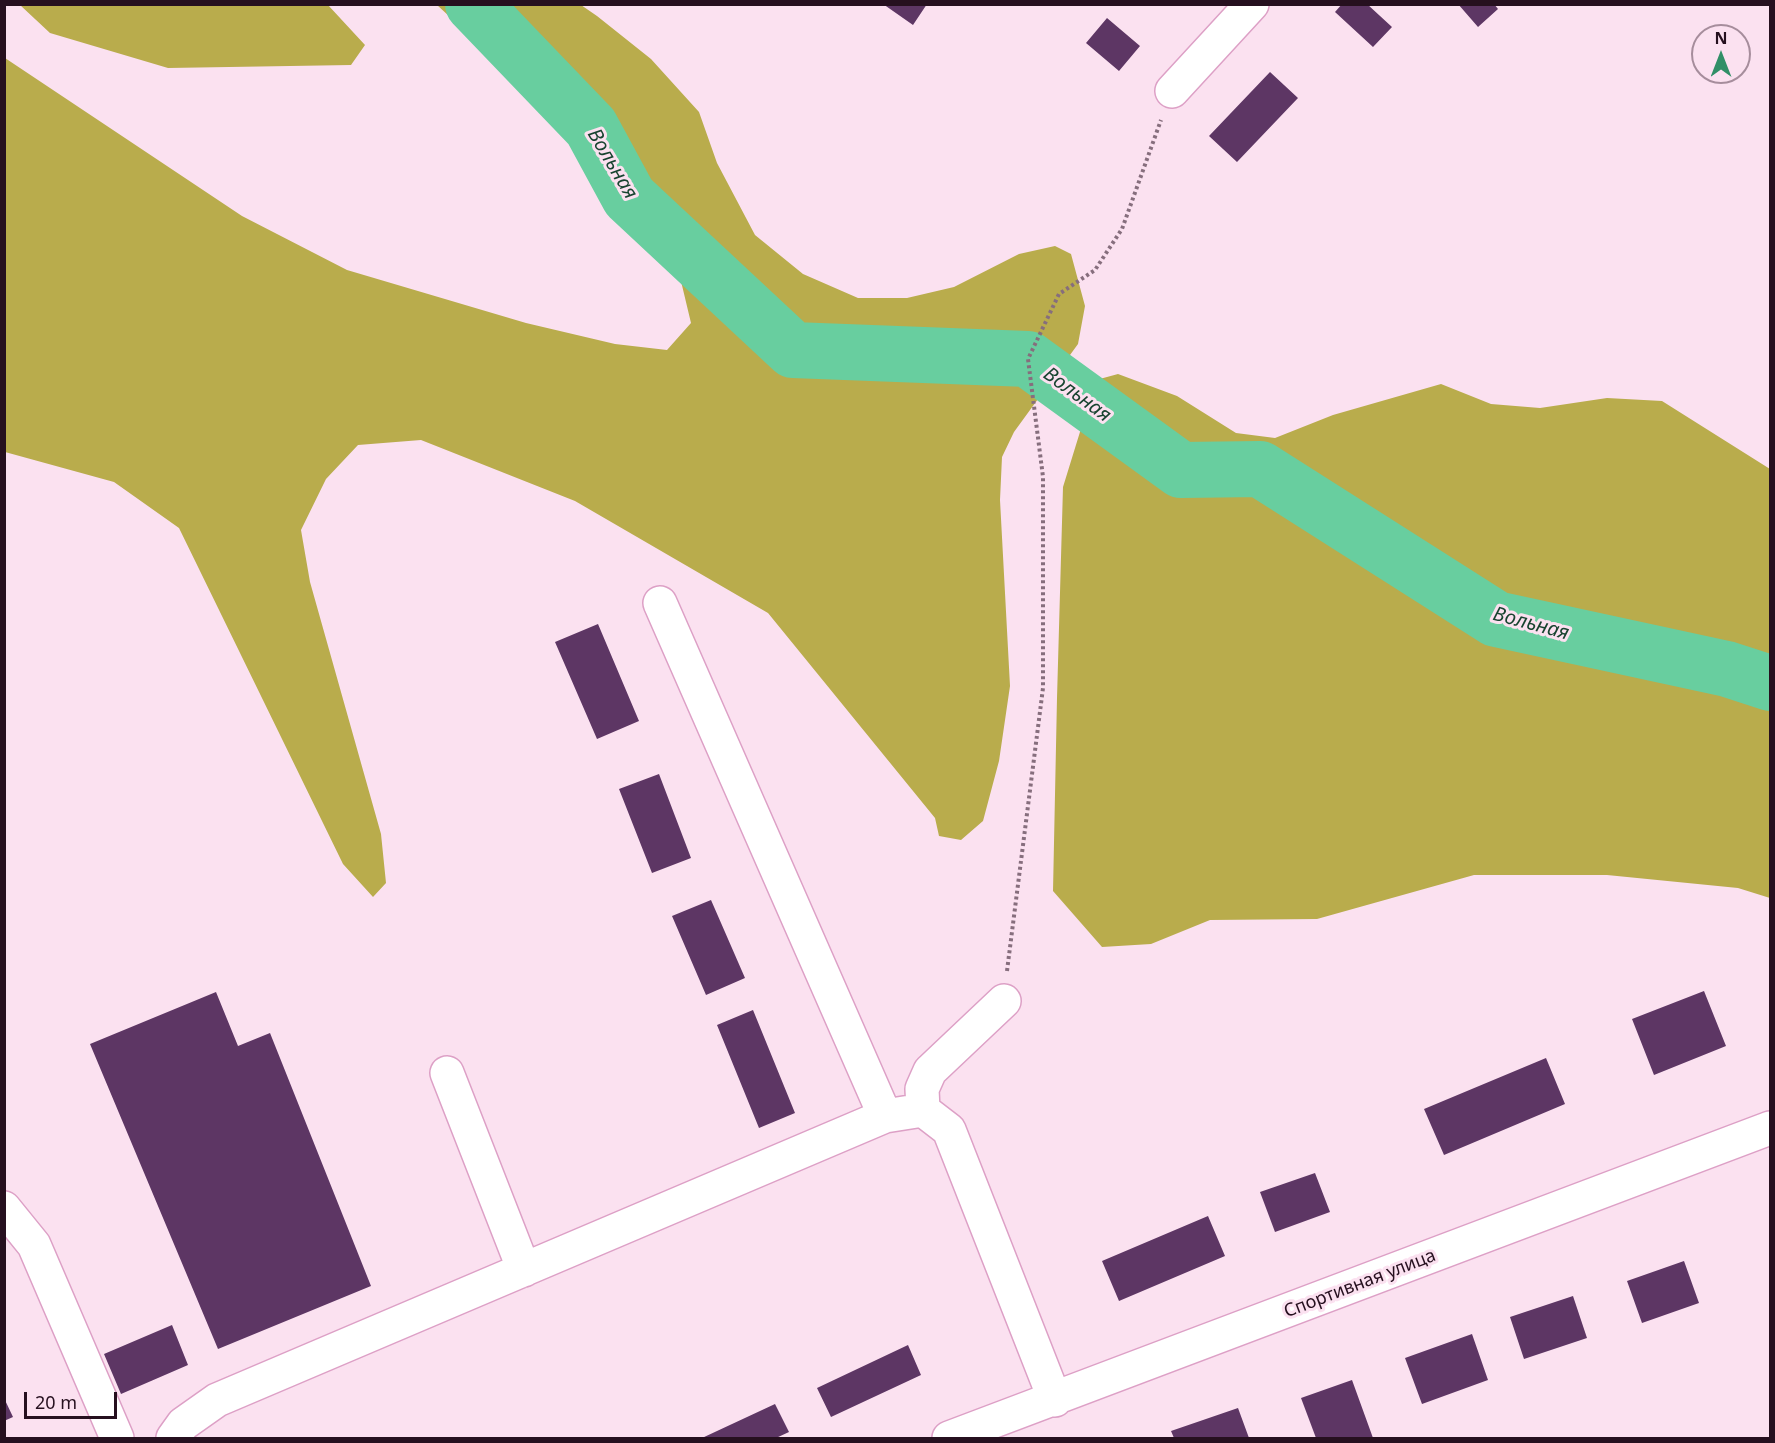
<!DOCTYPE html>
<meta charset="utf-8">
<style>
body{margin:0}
#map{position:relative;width:1775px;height:1443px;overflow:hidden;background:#fbe1f0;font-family:"Noto Sans",sans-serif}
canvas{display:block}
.frame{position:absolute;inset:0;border:6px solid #26101f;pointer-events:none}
.north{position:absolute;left:1691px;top:24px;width:60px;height:60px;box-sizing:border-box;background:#fbe1f0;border:2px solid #a68d9c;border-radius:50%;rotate:0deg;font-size:16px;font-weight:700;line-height:24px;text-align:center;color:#26101f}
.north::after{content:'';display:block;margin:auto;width:21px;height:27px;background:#318f67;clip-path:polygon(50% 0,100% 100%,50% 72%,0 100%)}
.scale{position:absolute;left:24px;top:1392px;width:93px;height:27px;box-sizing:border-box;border:3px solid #26101f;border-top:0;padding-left:8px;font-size:18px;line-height:21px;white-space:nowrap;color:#26101f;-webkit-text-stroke:4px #fbe1f0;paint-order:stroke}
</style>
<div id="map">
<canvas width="1775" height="1443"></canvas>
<div class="frame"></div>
<div class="north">N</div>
<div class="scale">20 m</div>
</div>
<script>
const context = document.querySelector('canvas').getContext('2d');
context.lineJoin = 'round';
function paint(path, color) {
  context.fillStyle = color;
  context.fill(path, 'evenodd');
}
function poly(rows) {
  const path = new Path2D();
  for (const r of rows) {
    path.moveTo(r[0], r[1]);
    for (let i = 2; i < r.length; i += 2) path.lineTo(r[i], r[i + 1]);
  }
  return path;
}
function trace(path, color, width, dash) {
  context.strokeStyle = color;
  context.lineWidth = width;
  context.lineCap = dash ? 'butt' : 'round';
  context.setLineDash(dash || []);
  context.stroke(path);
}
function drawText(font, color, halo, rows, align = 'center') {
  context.font = font + ' "Noto Sans",sans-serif';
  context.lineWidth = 6;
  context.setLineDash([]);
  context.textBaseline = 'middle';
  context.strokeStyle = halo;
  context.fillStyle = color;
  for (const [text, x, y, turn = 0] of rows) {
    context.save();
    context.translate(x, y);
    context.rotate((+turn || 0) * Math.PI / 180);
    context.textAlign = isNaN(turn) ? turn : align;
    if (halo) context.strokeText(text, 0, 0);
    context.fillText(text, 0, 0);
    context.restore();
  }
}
paint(poly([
 [20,5,328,5,365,45,351,65,168,68,50,33],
 [437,5,581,5,597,16,651,59,699,112,717,163,755,235,803,274,858,298,907,298,954,287,1019,254,1055,246,1071,254,1085,306,1078,344,1014,432,1002,457,1000,500,1010,686,999,761,983,821,961,840,939,836,935,818,768,613,575,501,421,440,358,445,326,479,301,530,310,582,381,834,386,883,373,897,343,864,179,528,114,482,5,452,5,58,242,216,347,270,526,323,615,344,667,350,691,323,675,256,605,188,526,87],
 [1118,374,1177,396,1236,433,1275,438,1333,415,1441,384,1491,404,1540,408,1607,398,1662,401,1770,469,1770,898,1738,888,1607,875,1474,875,1317,919,1210,920,1151,944,1102,947,1053,891,1057,698,1063,487,1096,380]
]), '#b9ac4c');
trace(poly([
 [473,4,591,127,629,197,793,350,1028,359,1181,470,1260,469,1496,619,1727,669,1770,683]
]), '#68ce9f', 56);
paint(poly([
 [883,4,927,4,913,25],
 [1342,4,1367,4,1392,27,1373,47,1335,12],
 [1458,4,1494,4,1498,9,1478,27],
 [1107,18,1140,46,1119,71,1086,43],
 [1270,72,1298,98,1237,162,1209,136],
 [598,624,639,721,597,739,555,642],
 [659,774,691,858,652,873,619,789],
 [711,900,745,978,706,995,672,916],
 [1704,991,1726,1046,1654,1075,1632,1019],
 [216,992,238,1046,270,1033,371,1286,218,1349,90,1044],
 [753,1010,795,1113,759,1128,717,1025],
 [1546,1058,1565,1104,1444,1155,1424,1109],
 [1315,1173,1330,1212,1275,1232,1260,1192],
 [1208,1216,1225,1256,1119,1301,1102,1261],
 [1684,1261,1699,1303,1642,1323,1627,1281],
 [1573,1296,1587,1338,1524,1359,1510,1317],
 [172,1325,188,1365,121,1394,104,1354],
 [1472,1334,1488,1380,1422,1404,1405,1358],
 [908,1345,921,1375,831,1417,817,1388],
 [1352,1380,1373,1438,1316,1438,1301,1398],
 [4,1398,13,1417,4,1421],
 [775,1404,789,1432,776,1438,702,1438],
 [1238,1408,1249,1438,1174,1438,1171,1431]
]), '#5d3664');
const minor = poly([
 [1172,91,1252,4],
 [660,603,885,1116],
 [447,1073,524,1270],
 [923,1110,922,1089,930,1071,1004,1001],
 [4,1208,34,1245,117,1438],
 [173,1438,183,1424,217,1400,885,1116,923,1110,949,1130,1055,1400],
 [949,1438,1770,1128]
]);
trace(minor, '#dda0c6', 36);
trace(poly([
 [1007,971,1043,688,1043,477,1028,359,1059,294,1095,270,1122,229,1161,120]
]), '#866e7d', 4, [3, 3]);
trace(minor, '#fff', 33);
drawText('18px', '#26101f', '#fbe1f0', [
 ["Спортивная улица",1360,1284,-21]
]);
drawText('italic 20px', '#184430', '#fbe1f0', [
 ["Вольная",612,164,59],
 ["Вольная",1077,395,36],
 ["Вольная",1531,624,15]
]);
</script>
